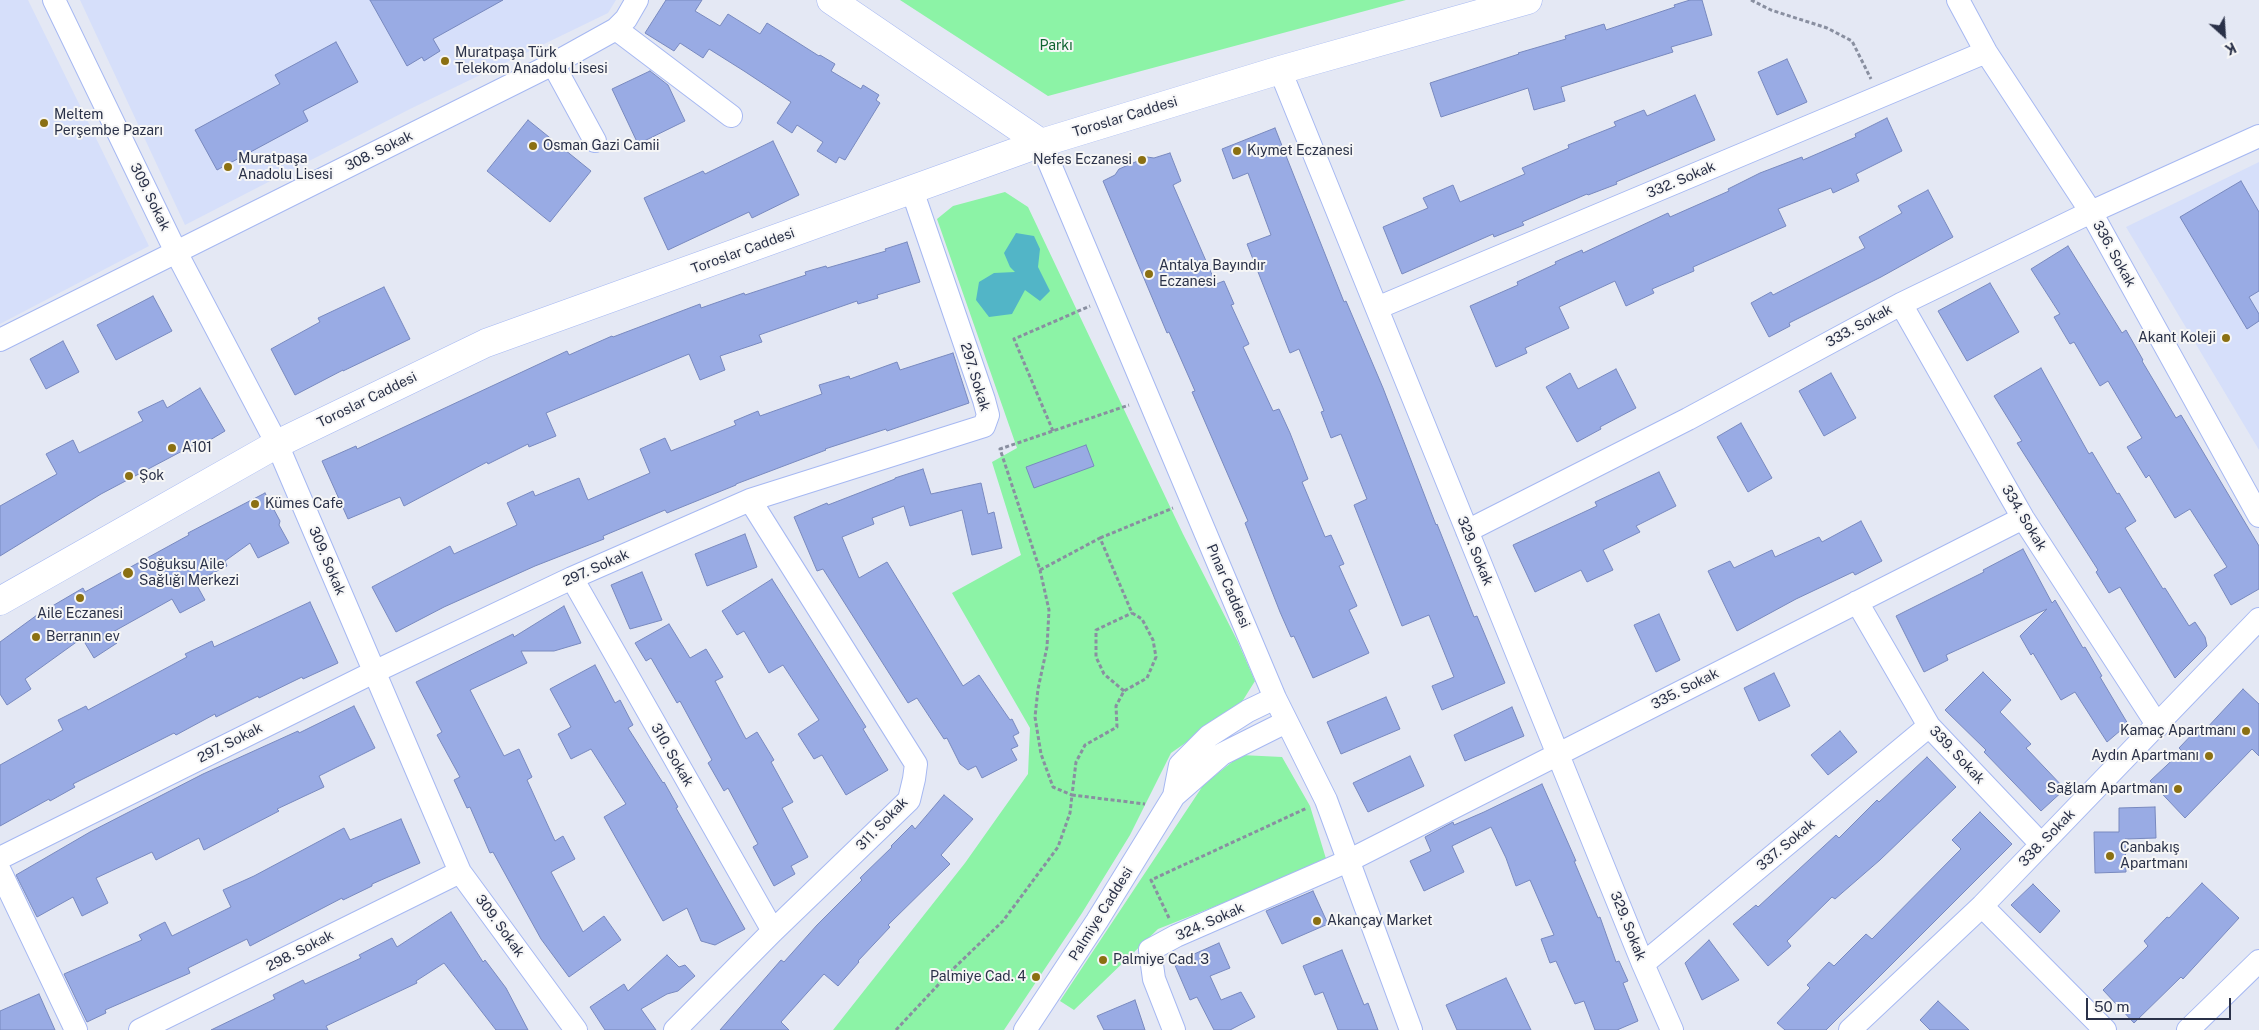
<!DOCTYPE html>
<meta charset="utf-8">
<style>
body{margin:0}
#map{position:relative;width:2259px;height:1030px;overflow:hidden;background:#e4e8f4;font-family:"Public Sans",sans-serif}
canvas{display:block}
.north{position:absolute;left:2199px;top:10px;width:50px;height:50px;-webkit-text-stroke:4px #f6f6f6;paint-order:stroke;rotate:154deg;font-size:14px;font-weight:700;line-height:20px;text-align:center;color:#2a3148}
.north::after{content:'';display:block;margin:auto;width:18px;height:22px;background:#2a3148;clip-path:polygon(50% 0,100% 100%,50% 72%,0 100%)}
.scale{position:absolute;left:2086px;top:998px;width:145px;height:22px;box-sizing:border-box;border:2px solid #2a3148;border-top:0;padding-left:6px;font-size:15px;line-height:18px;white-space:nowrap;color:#2a3148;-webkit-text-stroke:4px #f6f6f6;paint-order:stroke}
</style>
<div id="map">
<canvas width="2259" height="1030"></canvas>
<div class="north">K</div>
<div class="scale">50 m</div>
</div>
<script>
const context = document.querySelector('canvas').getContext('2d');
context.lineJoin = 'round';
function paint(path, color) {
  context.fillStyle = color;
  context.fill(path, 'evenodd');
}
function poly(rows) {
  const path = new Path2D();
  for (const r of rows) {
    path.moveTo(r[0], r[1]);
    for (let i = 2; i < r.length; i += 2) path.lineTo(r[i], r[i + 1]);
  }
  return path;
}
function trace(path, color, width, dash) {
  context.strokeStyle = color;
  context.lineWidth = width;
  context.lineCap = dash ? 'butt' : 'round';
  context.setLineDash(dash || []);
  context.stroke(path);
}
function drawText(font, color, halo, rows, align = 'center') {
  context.font = font + ' "Public Sans",sans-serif';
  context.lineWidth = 4;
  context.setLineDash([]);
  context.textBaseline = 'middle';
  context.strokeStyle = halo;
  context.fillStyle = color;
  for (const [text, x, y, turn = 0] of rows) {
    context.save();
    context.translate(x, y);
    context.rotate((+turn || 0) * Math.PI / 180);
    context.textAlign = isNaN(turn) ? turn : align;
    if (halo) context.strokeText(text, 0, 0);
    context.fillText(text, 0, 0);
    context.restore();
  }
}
paint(poly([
 [0,0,28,0,149,246,0,324],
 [80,0,616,0,608,13,410,109,185,225],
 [2259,162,2259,450,2126,227]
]), '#d6dffa');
paint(poly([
 [900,0,1406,0,1048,96],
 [1005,192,1028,207,1183,534,1238,642,1255,681,1240,705,1171,753,1130,835,1082,913,1004,1030,833,1030,965,863,1028,774,1030,728,952,593,1021,555,992,462,1017,448,937,219,953,206],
 [1241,755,1282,757,1310,806,1327,862,1158,929,1074,1010,1060,1001,1204,784]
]), '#8cf3a6');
paint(poly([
 [1016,233,1034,236,1040,249,1038,267,1050,291,1040,301,1025,290,1012,314,989,317,976,300,979,282,994,273,1015,272,1010,267,1004,253]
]), '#52b5c7');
const building = poly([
 [370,0,503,0,433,39,440,51,424,61,422,57,407,66,370,0],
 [666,0,702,0,695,11,720,26,728,14,760,34,767,23,819,56,820,55,835,64,831,71,861,89,863,85,879,95,876,100,880,103,845,160,839,157,836,163,817,151,823,142,797,125,792,133,777,123,791,102,744,71,709,49,703,58,680,43,674,51,645,33,666,0],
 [1690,0,1702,0,1712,35,1671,47,1673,52,1561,87,1565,101,1534,110,1528,88,1441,117,1430,83,1519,54,1518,53,1566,39,1565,36,1604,24,1606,30,1675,7,1674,5,1690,0],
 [336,42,358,82,303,111,308,121,217,170,195,130,280,84,275,75,336,42],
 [1787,59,1807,102,1777,115,1758,72,1787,59],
 [650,71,668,85,685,121,638,144,612,89,650,71],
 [1695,95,1715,140,1616,182,1617,184,1588,195,1587,194,1522,222,1524,225,1494,237,1493,234,1402,274,1383,227,1428,208,1423,198,1453,185,1460,202,1525,174,1522,168,1569,148,1568,145,1616,126,1614,122,1644,110,1647,116,1695,95],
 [1887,118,1902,151,1856,174,1859,181,1833,193,1831,188,1778,209,1786,226,1693,267,1694,271,1652,289,1654,293,1626,306,1615,281,1559,307,1569,328,1525,348,1527,353,1496,367,1470,306,1518,285,1517,282,1556,264,1555,262,1582,250,1583,253,1668,213,1670,217,1729,191,1728,189,1760,173,1802,157,1803,160,1856,137,1855,134,1887,118],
 [528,120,591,171,550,222,487,171,528,120],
 [1275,128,1344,302,1346,301,1383,388,1436,525,1437,524,1474,617,1477,616,1505,683,1442,710,1432,686,1454,677,1429,615,1402,626,1354,505,1367,499,1341,434,1331,438,1321,412,1324,411,1299,349,1290,353,1247,244,1271,235,1248,173,1233,179,1222,149,1275,128],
 [773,141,799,195,752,218,749,212,668,250,644,198,703,171,705,174,773,141],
 [1170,153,1181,181,1173,185,1216,284,1224,281,1234,304,1231,305,1249,344,1243,347,1273,411,1279,409,1290,433,1308,479,1302,482,1325,537,1331,535,1344,564,1339,566,1357,606,1349,610,1369,653,1313,678,1294,636,1291,637,1280,612,1245,523,1248,521,1192,392,1195,391,1169,332,1167,333,1103,181,1115,175,1119,169,1147,157,1154,158,1170,153],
 [2241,181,2259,212,2259,291,2249,297,2259,314,2259,321,2247,329,2180,217,2241,181],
 [1928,190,1953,237,1881,277,1789,323,1790,326,1769,337,1751,303,1771,292,1773,295,1865,248,1859,237,1902,213,1898,206,1928,190],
 [907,242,920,282,877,295,878,298,858,304,857,301,759,335,762,342,720,356,725,370,700,380,689,354,546,413,556,436,529,447,528,444,488,464,487,462,404,506,400,497,348,519,322,461,356,446,357,449,567,351,569,355,612,336,613,337,700,304,701,308,744,293,745,295,806,275,805,272,826,266,827,268,886,251,885,249,907,242],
 [2068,246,2122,333,2126,330,2143,360,2142,361,2176,418,2181,415,2259,546,2259,589,2231,605,2214,575,2227,567,2190,509,2175,518,2149,475,2146,478,2127,447,2142,438,2108,381,2100,386,2074,342,2070,344,2054,317,2060,314,2031,269,2068,246],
 [1990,283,2019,332,1967,361,1938,311,1990,283],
 [384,287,410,339,343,371,343,370,295,395,271,349,320,322,318,318,384,287],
 [153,296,172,331,116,360,97,325,153,296],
 [63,341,79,372,46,389,30,359,63,341],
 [953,353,969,403,887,431,886,429,825,449,826,450,736,484,736,485,667,513,665,510,603,536,604,539,535,566,444,607,396,632,372,587,450,546,454,554,517,525,507,503,533,491,535,496,579,478,588,500,650,473,640,449,665,438,671,451,736,425,734,421,758,411,760,416,822,394,819,385,849,376,850,379,897,362,900,370,953,353],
 [2041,368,2089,454,2092,452,2117,494,2119,493,2136,521,2125,528,2163,589,2165,588,2189,626,2195,622,2205,637,2207,646,2175,678,2120,587,2109,593,2096,572,2098,570,2017,443,2022,441,1994,396,2041,368],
 [1616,369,1636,408,1600,427,1601,429,1577,442,1546,387,1570,373,1578,389,1616,369],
 [1831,373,1856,418,1824,436,1799,391,1831,373],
 [200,388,225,431,205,443,203,440,101,494,0,556,0,506,57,474,46,454,73,440,79,453,143,421,138,412,163,400,167,408,200,388],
 [1741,423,1772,478,1748,492,1717,437,1741,423],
 [1086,445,1094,466,1034,488,1026,467,1086,445],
 [923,469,931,494,981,483,988,514,994,512,1002,548,972,555,962,510,910,526,904,506,872,518,874,524,842,537,859,578,887,562,963,686,979,675,1010,720,1012,719,1019,733,1013,736,1018,746,1011,749,1017,760,982,778,976,766,968,770,960,764,947,738,944,739,917,698,908,703,823,569,817,571,794,517,827,503,828,505,895,479,895,478,923,469],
 [1659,472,1676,506,1636,526,1640,532,1603,550,1613,570,1587,582,1581,570,1535,592,1513,545,1597,506,1595,502,1659,472],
 [265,493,280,521,279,525,289,543,258,558,250,543,225,561,227,566,195,582,205,600,180,613,172,599,111,633,117,643,94,658,82,638,25,679,31,689,7,705,0,694,0,642,37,615,83,588,85,592,189,535,188,533,265,493],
 [1861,521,1882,561,1855,575,1853,572,1796,599,1737,631,1708,571,1730,561,1734,568,1772,550,1775,557,1819,537,1822,542,1861,521],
 [745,534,757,567,707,586,695,554,745,534],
 [2023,549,2052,603,2055,600,2083,648,2085,647,2102,676,2100,677,2128,724,2107,742,2075,692,2061,700,2033,653,2031,655,2020,636,2047,609,1946,655,1948,660,1924,672,1896,616,1984,572,1983,570,2023,549],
 [642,572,662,620,630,629,611,585,642,572],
 [772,579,866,727,863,729,888,770,846,795,822,755,814,759,798,734,819,720,783,665,769,673,744,631,737,635,722,611,772,579],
 [310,602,338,663,303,679,302,677,259,698,258,696,216,717,215,714,176,735,174,733,73,784,75,787,50,801,49,799,0,826,0,765,63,730,58,720,86,706,88,710,187,657,185,654,212,641,214,647,310,602],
 [564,606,581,643,554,651,521,651,527,663,470,690,504,756,519,749,532,777,527,780,555,841,563,836,575,859,551,872,583,932,604,916,621,940,569,977,541,939,493,852,490,853,470,807,467,808,454,780,460,777,437,735,442,732,416,682,513,634,514,637,564,606],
 [1659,614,1680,660,1656,672,1634,625,1659,614],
 [669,624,690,658,706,649,723,677,715,681,746,739,757,732,774,760,771,762,793,802,782,808,808,857,791,866,795,874,774,886,753,847,758,844,728,788,724,791,708,763,712,760,680,701,677,703,651,658,646,661,635,643,669,624],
 [595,665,615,703,620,700,633,725,628,728,663,783,664,782,678,807,676,808,745,929,715,945,701,941,687,908,663,921,604,817,626,804,591,749,571,759,558,734,571,727,550,689,595,665],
 [1983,672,2011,700,2000,712,2031,744,2026,748,2065,789,2041,811,1984,752,1986,750,1945,710,1983,672],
 [1774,673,1790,706,1759,721,1744,688,1774,673],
 [2243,689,2259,704,2259,756,2252,749,2185,818,2150,781,2182,751,2179,748,2200,726,2205,730,2243,689],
 [1386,697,1400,729,1341,754,1327,722,1386,697],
 [354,706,375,748,319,776,324,787,277,809,279,811,204,850,199,838,156,860,152,852,96,878,108,903,82,916,73,897,37,917,16,875,90,832,203,774,298,731,299,733,354,706],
 [1512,707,1524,736,1465,761,1454,735,1512,707],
 [1840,731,1857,752,1828,775,1811,755,1840,731],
 [1410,756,1424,786,1368,812,1353,783,1410,756],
 [1927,757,1956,787,1880,860,1835,899,1832,897,1787,941,1791,946,1768,966,1733,924,1756,905,1758,907,1836,835,1839,838,1877,800,1879,802,1927,757],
 [1542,784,1576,861,1574,861,1598,918,1600,917,1616,962,1619,961,1628,981,1623,983,1638,1021,1617,1030,1595,1030,1584,1001,1575,1004,1556,961,1550,963,1541,939,1554,935,1530,880,1516,886,1506,858,1491,827,1452,846,1464,872,1424,891,1410,861,1431,851,1425,837,1453,822,1454,825,1484,812,1542,784],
 [944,795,973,819,941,855,950,864,888,925,890,927,858,961,859,962,838,986,824,974,781,1022,789,1030,720,1030,781,960,784,962,817,925,862,880,860,878,892,847,891,846,912,825,915,829,944,795],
 [2155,807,2156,838,2125,839,2126,872,2095,873,2094,832,2119,832,2119,808,2155,807],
 [1980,812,2012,844,1826,1030,1785,1030,1777,1023,1810,988,1807,985,1829,962,1834,966,1866,934,1872,939,1961,849,1952,840,1980,812],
 [401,819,420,863,372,884,372,886,343,900,342,898,250,946,247,939,188,968,190,973,105,1010,106,1013,87,1022,64,974,142,940,139,935,165,922,172,936,231,907,223,890,254,876,344,828,350,840,401,819],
 [2202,883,2239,918,2183,979,2181,977,2134,1023,2103,990,2148,946,2144,941,2167,917,2169,918,2202,883],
 [2033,884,2060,911,2040,933,2011,905,2033,884],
 [1313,891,1328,924,1282,944,1266,911,1313,891],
 [451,912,483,962,485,960,506,988,528,1030,496,1030,444,963,416,981,417,983,326,1026,328,1030,211,1030,275,999,273,995,303,980,305,984,361,958,359,955,392,938,397,947,451,912],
 [1709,940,1739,980,1702,1000,1685,963,1709,940],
 [1219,943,1230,968,1210,976,1221,1000,1241,992,1255,1017,1230,1030,1214,1030,1197,997,1190,1000,1174,963,1219,943],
 [1342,950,1364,1005,1368,1003,1378,1030,1338,1030,1323,992,1315,995,1303,966,1342,950],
 [667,955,679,967,685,965,695,976,678,991,667,994,641,1009,656,1030,605,1030,590,1007,624,984,628,991,667,955],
 [1506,978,1531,1030,1457,1030,1446,1005,1506,978],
 [39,994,55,1030,0,1030,0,1011,39,994],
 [1135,1000,1145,1030,1104,1030,1097,1016,1135,1000],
 [1938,1001,1969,1030,1930,1030,1920,1020,1938,1001]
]);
paint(building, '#99abe4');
trace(building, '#7889bf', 1);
const street = poly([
 [54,0,176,252,277,444,460,872,576,1030],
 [1958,0,1986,52,2091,212,2259,516],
 [616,29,731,116],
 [553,64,595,141],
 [1280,70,1643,964,1672,1030],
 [1041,143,1275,698,1326,800,1411,1030],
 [1901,304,2023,518,2158,726],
 [1377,308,1986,52],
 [0,340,553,64,616,29,626,19,637,0],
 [1467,531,1688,419,1901,304,2091,212,2259,136],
 [572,578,773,931],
 [1857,602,1929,726,2041,844],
 [1174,796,1180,765,1209,736,1248,711,1275,698],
 [0,858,374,672,572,578,750,500,984,426,988,415,984,400,912,190],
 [0,871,76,1030],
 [1982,906,2105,1030],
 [1643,964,1929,726],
 [140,1030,460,872],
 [675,1030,773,931,909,800,914,779,916,764,750,500],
 [1025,1030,1097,921,1174,796,1222,754,1286,722],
 [1174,1030,1154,979,1150,950,1176,936,1348,861,2023,518],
 [1850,1030,1982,906,2259,619],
 [2188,1030,2259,961]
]);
const secondary = poly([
 [831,0,1041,143],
 [0,601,277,444,486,343,1041,143,1280,70,1528,0]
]);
trace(street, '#a6b8f2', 24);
trace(secondary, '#a6b8f2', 29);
trace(poly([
 [1751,0,1771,10,1827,28,1852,41,1871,79],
 [1053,431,1014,339,1090,306],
 [1100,538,1173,508],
 [1040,570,1100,538,1132,613,1142,619,1153,640,1156,657,1147,678,1124,691,1116,706,1117,727,1085,745,1076,762,1072,795,1053,787,1041,754,1035,717,1038,689,1047,647,1049,610,1040,570,1000,449,1129,405],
 [1124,691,1104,674,1096,657,1096,630,1132,613],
 [1169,918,1151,880,1307,808],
 [896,1030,953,969,1003,921,1058,847,1070,813,1072,795,1145,804]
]), '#898fa0', 3, [4, 2.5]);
trace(street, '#fff', 22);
trace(secondary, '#fff', 28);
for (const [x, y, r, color] of [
 [445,61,5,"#8b7012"],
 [44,123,5,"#8b7012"],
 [533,146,5,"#8b7012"],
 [1237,151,5,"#8b7012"],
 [1142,160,5,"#8b7012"],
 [228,167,5,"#8b7012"],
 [1149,274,5,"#8b7012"],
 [2226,338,5,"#8b7012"],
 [172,448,5,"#8b7012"],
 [129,476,5,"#8b7012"],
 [255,504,5,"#8b7012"],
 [128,573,6,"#8b7012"],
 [80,598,5,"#8b7012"],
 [36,637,5,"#8b7012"],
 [2246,731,5,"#8b7012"],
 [2209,756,5,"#8b7012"],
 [2178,789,5,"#8b7012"],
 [2110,856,5,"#8b7012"],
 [1317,921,5,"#8b7012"],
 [1103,960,5,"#8b7012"],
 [1036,977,5,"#8b7012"]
]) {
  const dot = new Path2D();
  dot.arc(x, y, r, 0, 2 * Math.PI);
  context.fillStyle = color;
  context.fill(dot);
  trace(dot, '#f6f6f6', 2);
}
drawText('14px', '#0e6430', '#f6f6f6', [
 ["Parkı",1056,46]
]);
drawText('14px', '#2a3148', '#f6f6f6', [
 ["Muratpaşa Türk",455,53],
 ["Telekom Anadolu Lisesi",455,69],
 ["Meltem",54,115],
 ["Perşembe Pazarı",54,131],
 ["Osman Gazi Camii",543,146],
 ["Kıymet Eczanesi",1247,151],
 ["Muratpaşa",238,159],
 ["Anadolu Lisesi",238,175],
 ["Nefes Eczanesi",1132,160,"right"],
 ["Antalya Bayındır",1159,266],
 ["Eczanesi",1159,282],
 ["Akant Koleji",2216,338,"right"],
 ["A101",182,448],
 ["Şok",139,476],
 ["Kümes Cafe",265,504],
 ["Soğuksu Aile",139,565],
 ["Sağlığı Merkezi",139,581],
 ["Aile Eczanesi",80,614,"center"],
 ["Berranın ev",46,637],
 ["Kamaç Apartmanı",2236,731,"right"],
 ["Aydın Apartmanı",2199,756,"right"],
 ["Sağlam Apartmanı",2168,789,"right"],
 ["Canbakış",2120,848],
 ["Apartmanı",2120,864],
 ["Akançay Market",1327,921],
 ["Palmiye Cad. 3",1113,960],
 ["Palmiye Cad. 4",1026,977,"right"]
], 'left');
drawText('14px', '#2a3148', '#f6f6f6', [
 ["Toroslar Caddesi",1125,117,-17],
 ["308. Sokak",379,151,-26],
 ["332. Sokak",1681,180,-23],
 ["309. Sokak",150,197,64],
 ["Toroslar Caddesi",743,251,-20],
 ["336. Sokak",2114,254,61],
 ["333. Sokak",1859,326,-29],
 ["297. Sokak",975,377,73],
 ["Toroslar Caddesi",367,400,-26],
 ["334. Sokak",2024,518,59],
 ["329. Sokak",1475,551,68],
 ["309. Sokak",327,561,67],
 ["297. Sokak",596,568,-24],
 ["Pınar Caddesi",1228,586,67],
 ["335. Sokak",1685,689,-27],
 ["297. Sokak",230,743,-27],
 ["310. Sokak",672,755,60],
 ["339. Sokak",1957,755,47],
 ["311. Sokak",882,824,-46],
 ["338. Sokak",2047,838,-46],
 ["337. Sokak",1786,845,-40],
 ["Palmiye Caddesi",1101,914,-58],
 ["324. Sokak",1210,922,-24],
 ["309. Sokak",500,926,54],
 ["329. Sokak",1628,926,68],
 ["298. Sokak",300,951,-27]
]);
</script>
